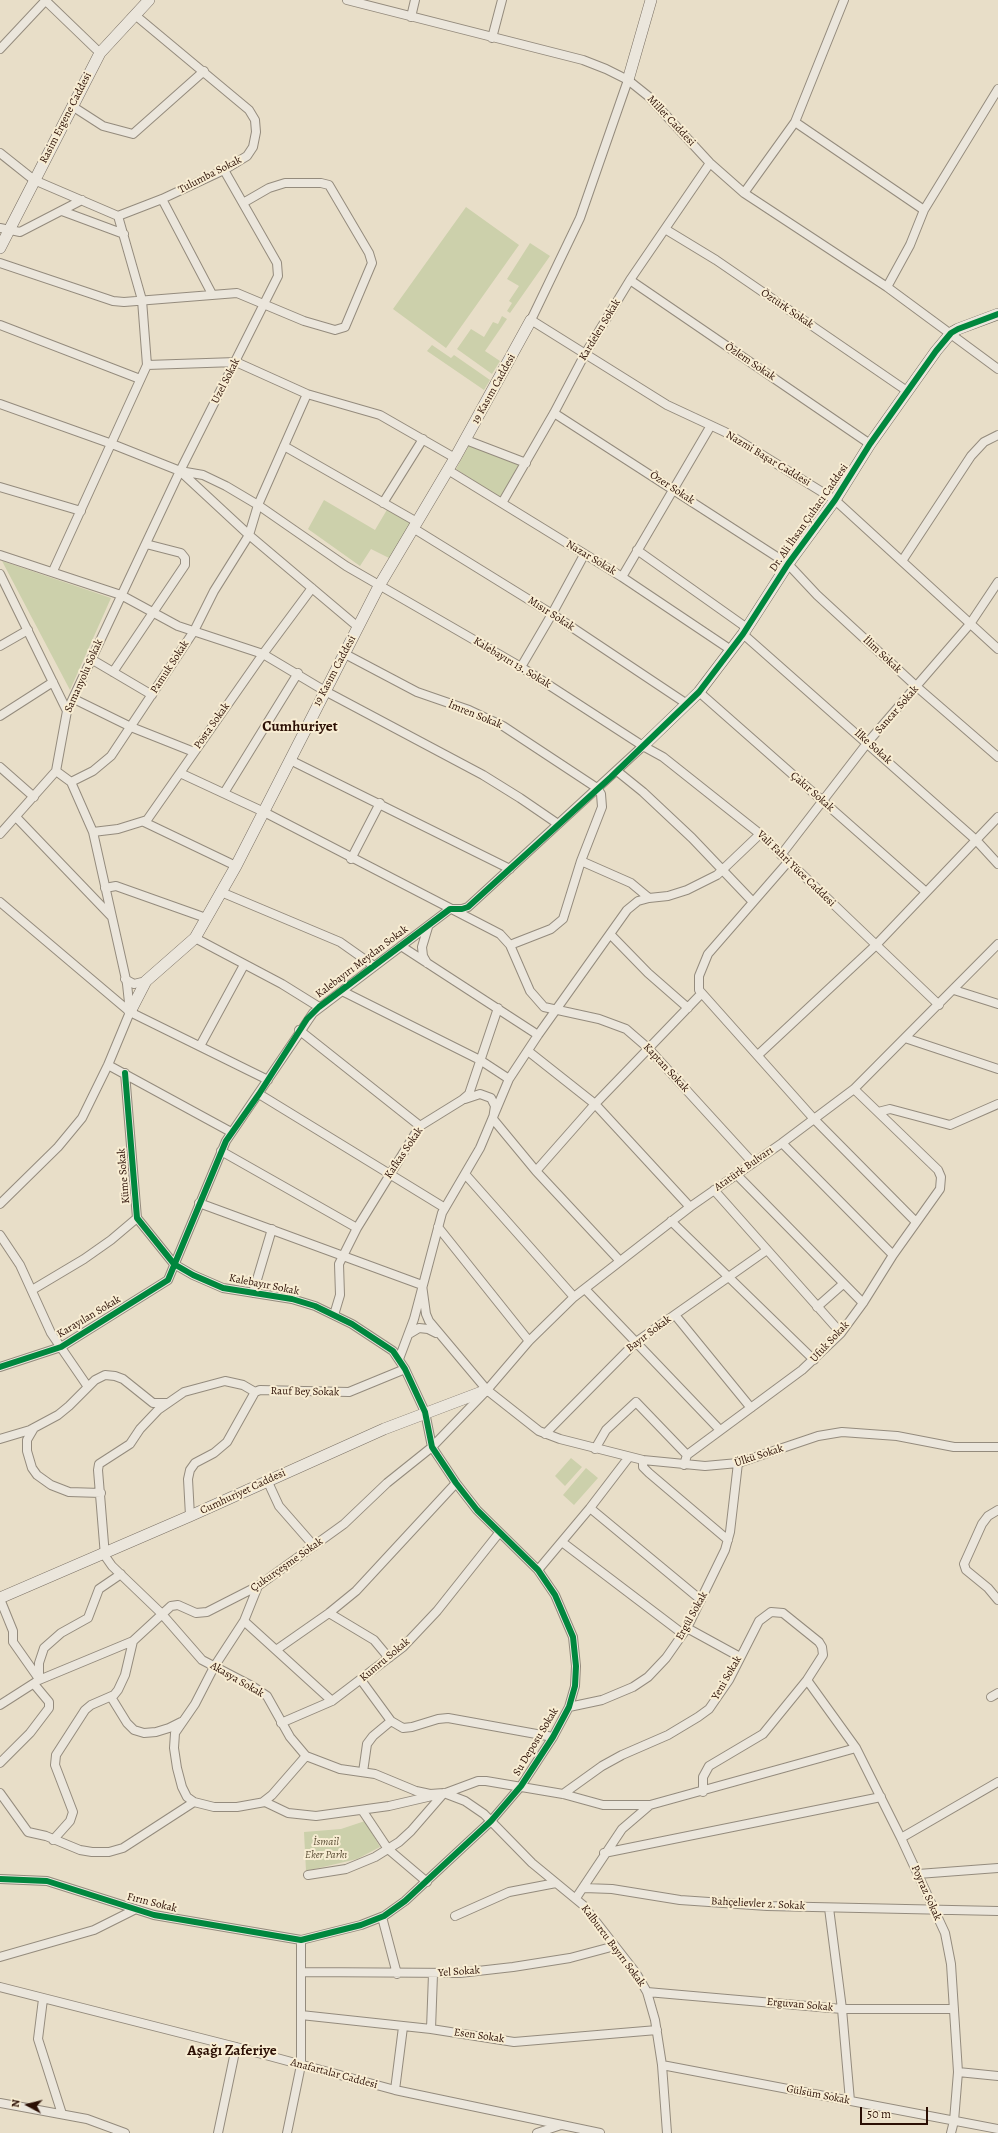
<!DOCTYPE html>
<meta charset="utf-8">
<style>
body{margin:0}
#map{position:relative;width:998px;height:2133px;overflow:hidden;background:#e8dec8;font-family:Alegreya,serif}
canvas{display:block}
.north{position:absolute;left:8px;top:2085px;width:40px;height:40px;-webkit-text-stroke:3px #f8edd3;paint-order:stroke;rotate:277deg;font-size:11px;font-weight:700;line-height:16px;text-align:center;color:#2b0f04}
.north::after{content:'';display:block;margin:auto;width:14px;height:18px;background:#2b0f04;clip-path:polygon(50% 0,100% 100%,50% 72%,0 100%)}
.scale{position:absolute;left:860px;top:2107px;width:68px;height:18px;box-sizing:border-box;border:2px solid #2b0f04;border-top:0;padding-left:5px;font-size:12px;line-height:14px;white-space:nowrap;color:#2b0f04;-webkit-text-stroke:3px #f8edd3;paint-order:stroke}
</style>
<div id="map">
<canvas width="998" height="2133"></canvas>
<div class="north">N</div>
<div class="scale">50 m</div>
</div>
<script>
const context = document.querySelector('canvas').getContext('2d');
context.lineJoin = 'round';
function paint(path, color) {
  context.fillStyle = color;
  context.fill(path, 'evenodd');
}
function poly(rows) {
  const path = new Path2D();
  for (const r of rows) {
    path.moveTo(r[0], r[1]);
    for (let i = 2; i < r.length; i += 2) path.lineTo(r[i], r[i + 1]);
  }
  return path;
}
function trace(path, color, width, dash) {
  context.strokeStyle = color;
  context.lineWidth = width;
  context.lineCap = dash ? 'butt' : 'round';
  context.setLineDash(dash || []);
  context.stroke(path);
}
function drawText(font, color, halo, rows, align = 'center') {
  context.font = font + ' Alegreya,serif';
  context.lineWidth = 4;
  context.setLineDash([]);
  context.textBaseline = 'middle';
  context.strokeStyle = halo;
  context.fillStyle = color;
  for (const [text, x, y, turn = 0] of rows) {
    context.save();
    context.translate(x, y);
    context.rotate((+turn || 0) * Math.PI / 180);
    context.textAlign = isNaN(turn) ? turn : align;
    if (halo) context.strokeText(text, 0, 0);
    context.fillText(text, 0, 0);
    context.restore();
  }
}
paint(poly([
 [466,207,519,245,446,348,393,309],
 [530,243,550,256,510,313,507,311,512,303,509,301,519,286,507,279],
 [502,316,507,319,485,351,500,361,492,374,457,349,471,329,484,337,493,322,498,324],
 [432,345,451,358,454,355,490,380,484,390,427,351],
 [469,445,519,465,501,498,456,469],
 [324,500,375,530,388,508,411,522,391,559,371,549,360,566,308,529],
 [2,561,111,598,70,690],
 [571,1458,582,1467,565,1486,555,1476],
 [586,1468,598,1478,574,1505,563,1495],
 [365,1821,380,1847,357,1859,306,1871,304,1832,341,1829]
]), '#ccd0ab');
const street = poly([
 [45,0,100,53],
 [347,0,583,60,606,69,628,80,648,96,710,163,744,193,887,287,998,369],
 [411,17,415,0],
 [492,38,502,0],
 [0,49,46,0],
 [628,80,580,218,531,320,667,405,725,432,835,500,998,649],
 [72,106,103,126,133,134,204,71],
 [795,122,924,210],
 [0,153,34,180,118,216,162,199,224,170,247,156,253,147,256,132,255,120,249,110,135,15],
 [744,193,795,122,844,0],
 [162,199,212,294],
 [62,211,124,234],
 [0,228,20,232,82,200],
 [665,229,716,260,907,391],
 [0,263,113,301,124,302,237,293,304,321,335,330,345,327,372,263,369,253,329,185,321,183,285,183,269,188,243,203],
 [630,280,870,444],
 [887,287,910,245,924,210,998,89],
 [0,325,140,379],
 [147,365,236,362,307,394,380,415,455,458],
 [0,404,112,444,180,471,203,475,226,486,258,505,346,566,521,667,643,746,663,757,760,834,939,1005],
 [554,413,788,564,817,595,917,687,998,757],
 [466,440,526,463],
 [284,446,417,522],
 [448,470,622,577,731,650],
 [180,471,249,535,358,627],
 [0,487,81,511],
 [383,503,423,439],
 [502,503,554,413,585,354,630,280,710,163],
 [413,528,552,614,687,704],
 [637,550,747,628],
 [0,555,121,595,178,626,263,654,325,691,483,775,520,798,558,824],
 [902,561,971,456,984,442,998,435],
 [53,571,147,365,142,300,118,216],
 [0,574,67,711],
 [622,577,710,427],
 [743,634,976,840,998,864],
 [0,646,28,630],
 [345,654,417,692,469,710,503,726,597,788,601,794,602,807,581,861,563,919,551,929,510,945],
 [91,659,152,695],
 [521,667,552,614,584,555],
 [113,672,185,565,185,558,181,553,146,544],
 [699,692,926,892],
 [74,699,131,727,194,752],
 [0,716,53,682],
 [290,760,510,869],
 [0,767,34,797],
 [617,771,643,792,692,838,753,902],
 [180,773,264,812,500,934,510,945,530,991,544,1007,599,1019,626,1029,648,1048,753,1163],
 [71,782,93,771,111,756,194,631,214,591,249,535,258,505,307,394],
 [224,793,298,673],
 [16,817,111,916],
 [144,822,236,866],
 [93,832,118,829,147,820,263,654,312,588],
 [0,834,56,771,67,711,180,471,278,276,277,263,224,170],
 [781,855,868,742,970,624,998,582],
 [351,859,380,803],
 [581,861,631,883,649,898,668,896,687,890,717,875,760,834],
 [788,862,708,954,699,976,699,990,814,1119,916,1222],
 [105,888,116,886,206,918],
 [221,892,340,942,374,966],
 [0,902,130,1012,268,1080],
 [610,934,648,973,688,1008],
 [195,938,282,984,319,1007],
 [401,946,538,1035],
 [427,963,423,956,422,947,428,927],
 [125,979,134,984,146,981],
 [954,990,998,1004],
 [342,991,480,1060,509,1079],
 [299,1030,420,1126],
 [905,1038,998,1069],
 [200,1046,244,965],
 [528,1051,595,1104,690,1207],
 [758,1055,875,946,998,817],
 [108,1065,231,1132],
 [259,1094,445,1208],
 [465,1099,480,1094,491,1098,495,1106,493,1119,536,1171,620,1261],
 [878,1112,890,1109,950,1125,998,1104],
 [782,1143,893,1255],
 [221,1151,357,1228],
 [536,1171,595,1104,701,994],
 [465,1174,574,1297],
 [737,1175,863,1303],
 [714,1190,841,1333],
 [199,1203,422,1285,426,1314,429,1321,487,1390,539,1431,560,1439,643,1460,705,1466,738,1463,818,1436,842,1432,897,1436,954,1447,998,1447],
 [0,1204,58,1147,82,1118,108,1065,130,1012,127,984,93,832,71,782,56,771],
 [671,1221,814,1360],
 [438,1227,529,1341],
 [0,1235,20,1265,51,1333,88,1387],
 [585,1289,719,1429],
 [32,1290,84,1259,111,1240,137,1218],
 [253,1293,272,1229],
 [817,1307,843,1284],
 [334,1315,340,1295,339,1264,357,1228,420,1126,462,1100,469,1094,498,1008],
 [675,1315,751,1408],
 [409,1334,419,1328,428,1329,436,1333],
 [399,1359,414,1319,442,1213,480,1148,509,1079,538,1035,627,910,638,901,649,898],
 [0,1367,61,1347,168,1280,226,1141,313,1013,450,909,462,909,468,907,643,746],
 [255,1392,243,1385,225,1381,184,1392,158,1410,140,1429,130,1444,99,1464,98,1470,105,1556,112,1566,161,1613,202,1660,252,1686,267,1696,290,1737,306,1756,340,1769,375,1774,416,1791,430,1794,444,1793,465,1801,484,1814,532,1863,583,1905,636,1973,647,1992,655,2020,662,2065,667,2133],
 [34,1428,27,1440,27,1451,32,1468,37,1475,51,1485,69,1492,101,1493],
 [545,1434,636,1342,767,1250],
 [0,1439,30,1430,58,1415,69,1406,95,1380,105,1375,115,1376,123,1379,153,1403,166,1403],
 [595,1449,606,1430,636,1402,687,1455],
 [643,1460,643,1467,649,1473,728,1540],
 [684,1465,687,1455,802,1370,841,1333,863,1303,893,1255,940,1189,941,1177,938,1170,854,1089],
 [267,1480,279,1506,314,1546],
 [590,1508,701,1600],
 [998,1510,988,1516,982,1524,964,1564,966,1570,988,1588,998,1600],
 [190,1516,188,1479,190,1470,195,1463,214,1453,227,1442,255,1392,260,1390,349,1392,405,1369],
 [562,1542,683,1634],
 [538,1570,590,1508,629,1457],
 [258,1586,244,1621,214,1667,195,1704,175,1733,174,1748,177,1768,182,1787,187,1797,194,1802,214,1807,237,1807,265,1802,288,1813,316,1816,389,1806,432,1796],
 [0,1599,13,1631,13,1642,39,1679],
 [329,1613,374,1640,389,1658],
 [244,1621,332,1701],
 [687,1628,740,1657],
 [276,1650,329,1613,356,1591,456,1483],
 [39,1680,39,1663,44,1648,61,1633,88,1618,99,1589,121,1574],
 [361,1680,391,1721,403,1728,412,1727,438,1719,448,1718,553,1737],
 [807,1680,856,1748,901,1838,945,1933,951,1964,958,2072,954,2121,951,2133],
 [111,1697,127,1723,134,1730,144,1733,156,1732,169,1728,181,1722],
 [991,1697,998,1693],
 [0,1705,39,1680,133,1641,171,1606,178,1605,196,1613,207,1612,258,1586,344,1524,387,1483,432,1447,487,1390,529,1341,574,1297,690,1207,782,1143,854,1089,998,944],
 [569,1707,602,1700,633,1687,648,1677,666,1658,687,1628,725,1550,730,1532,738,1463],
 [281,1723,332,1701,403,1647,437,1611,499,1533],
 [0,1763,30,1733,49,1708,49,1702,34,1684],
 [363,1772,367,1744,373,1736,391,1721],
 [0,1793,28,1832,46,1836,80,1850,92,1852,109,1852,123,1848,194,1802],
 [443,1794,478,1781,486,1781,563,1794,603,1805,650,1805],
 [563,1794,602,1766,622,1755,668,1735,698,1717,709,1709,729,1680,759,1621,771,1612,783,1613,819,1642,822,1647,823,1655,807,1680,763,1734,709,1766,703,1777,703,1792],
 [263,1802,272,1795,306,1756],
 [362,1810,388,1849,427,1882],
 [901,1838,998,1782],
 [53,1840,70,1821,73,1812,55,1765,56,1755,85,1710,91,1705,114,1695,118,1690,125,1675,133,1641],
 [604,1853,881,1797],
 [918,1874,998,1868],
 [308,1875,346,1869,375,1857,399,1842,411,1831,444,1793],
 [0,1879,47,1881,154,1915,301,1940,361,1925,384,1916,405,1901,491,1821,521,1786,553,1737,569,1707,575,1686,576,1666,573,1637,555,1595,538,1570,477,1510,456,1483,432,1447,425,1412,405,1369,393,1351,352,1324,315,1306,292,1299,223,1288,193,1275,174,1264,137,1218,125,1073],
 [584,1888,612,1889,680,1900,767,1906,998,1911],
 [576,1898,622,1829,650,1805,856,1748],
 [829,1908,842,2009,850,2101],
 [455,1916,509,1892,556,1883],
 [382,1917,397,1974],
 [0,1957,94,1930,134,1910],
 [301,1972,460,1973,513,1967,570,1958,615,1946],
 [0,1987,236,2047,395,2090,600,2133],
 [647,1992,842,2009,954,2009],
 [43,1999,38,2039,62,2114],
 [301,2015,431,2029,514,2042,657,2030],
 [431,2029,433,1974],
 [662,2065,998,2129],
 [958,2072,998,2076],
 [395,2090,403,2027],
 [0,2103,87,2119,125,2133],
 [218,2133,236,2047],
 [287,2133,301,2065,301,1940],
 [537,2133,561,2125]
]);
const secondary = poly([
 [628,80,651,0],
 [0,248,100,53,149,0],
 [643,746,699,692,743,634,788,564,835,500,870,444,936,351,951,333,958,329,998,314],
 [130,1012,146,981,195,938,236,866,379,586,455,458,531,320],
 [0,1598,190,1516,384,1429,487,1390]
]);
trace(street, '#948b7d', 10);
trace(secondary, '#796f63', 12);
trace(street, '#ebe6dc', 8);
trace(secondary, '#ebe6dc', 11);
trace(poly([
 [0,1367,61,1347,168,1280,226,1141,259,1094,307,1019,319,1007,450,909,462,909,468,907,611,777,699,692,743,634,788,564,835,500,870,444,936,351,951,333,958,329,998,314],
 [0,1879,47,1881,154,1915,301,1940,361,1925,384,1916,405,1901,491,1821,521,1786,553,1737,569,1707,575,1686,576,1666,573,1637,555,1595,538,1570,477,1510,456,1483,432,1447,425,1412,405,1369,393,1351,352,1324,315,1306,292,1299,223,1288,193,1275,174,1264,137,1218,125,1073]
]), '#00873e', 6);
drawText('11px', '#2b0f04', '#f8edd3', [
 ["Rasim Ergene Caddesi",66,118,-63],
 ["Millet Caddesi",671,121,47],
 ["Tulumba Sokak",210,175,-27],
 ["Öztürk Sokak",787,309,34],
 ["Kardelen Sokak",600,330,-59],
 ["Özlem Sokak",750,362,34],
 ["Uzel Sokak",226,381,-63],
 ["19 Kasım Caddesi",494,389,-61],
 ["Nazmi Başar Caddesi",768,459,31],
 ["Özer Sokak",672,488,33],
 ["Dr. Ali İhsan Çuhacı Caddesi",809,518,-55],
 ["Nazar Sokak",591,558,31],
 ["Mısır Sokak",551,614,33],
 ["İlim Sokak",882,655,43],
 ["Kalebayırı 13. Sokak",512,663,31],
 ["Pamuk Sokak",170,667,-57],
 ["19 Kasım Caddesi",335,671,-62],
 ["Samanyolu Sokak",84,676,-66],
 ["Sancar Sokak",897,710,-49],
 ["İmren Sokak",475,715,22],
 ["Posta Sokak",212,726,-55],
 ["İlke Sokak",873,747,42],
 ["Çakır Sokak",812,792,41],
 ["Vali Fahri Yüce Caddesi",796,869,44],
 ["Kalebayırı Meydan Sokak",362,962,-37],
 ["Kaptan Sokak",666,1068,47],
 ["Kafkas Sokak",404,1153,-56],
 ["Atatürk Bulvarı",744,1169,-35],
 ["Küme Sokak",124,1176,-95],
 ["Kalebayır Sokak",264,1285,11],
 ["Karayılan Sokak",89,1317,-31],
 ["Bayır Sokak",649,1334,-37],
 ["Ufuk Sokak",830,1342,-47],
 ["Rauf Bey Sokak",305,1392,1],
 ["Ülkü Sokak",759,1456,-18],
 ["Cumhuriyet Caddesi",243,1492,-25],
 ["Çukurçeşme Sokak",287,1565,-35],
 ["Ergül Sokak",692,1616,-61],
 ["Kumru Sokak",385,1660,-40],
 ["Yeni Sokak",727,1678,-60],
 ["Akasya Sokak",237,1680,30],
 ["Su Deposu Sokak",536,1742,-59],
 ["Poyraz Sokak",926,1893,66],
 ["Fırın Sokak",152,1903,14],
 ["Bahçelievler 2. Sokak",758,1904,3],
 ["Kalburcu Bayırı Sokak",613,1946,53],
 ["Yel Sokak",459,1972,-4],
 ["Erguvan Sokak",800,2005,5],
 ["Esen Sokak",479,2036,8],
 ["Anafartalar Caddesi",334,2074,15],
 ["Gülsüm Sokak",818,2095,11]
]);
drawText('italic 11px', '#5c4f36', '#f8edd3', [
 ["İsmail",326,1842],
 ["Eker Parkı",326,1855]
]);
drawText('bold 15px', '#2b0f04', '#f8edd3', [
 ["Cumhuriyet",300,727],
 ["Aşağı Zaferiye",232,2051]
]);
</script>
